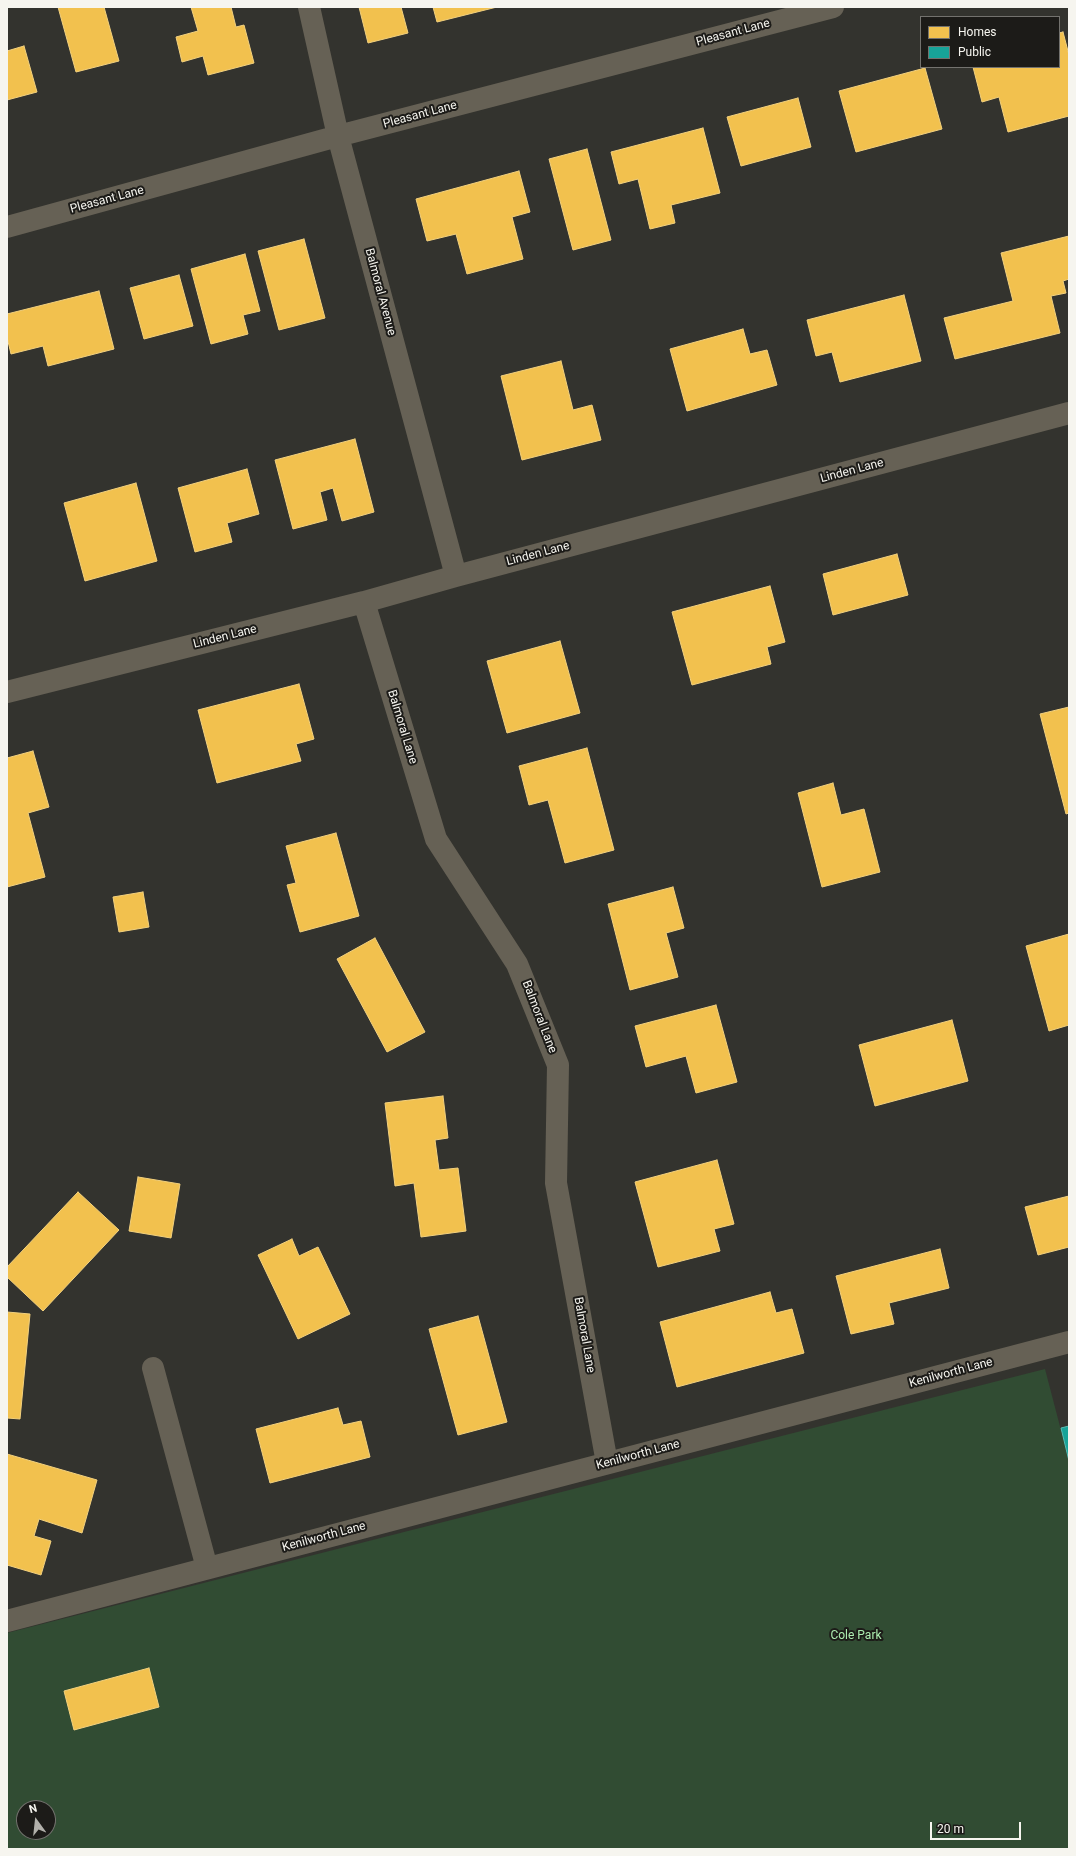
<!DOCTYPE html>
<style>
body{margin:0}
#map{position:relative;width:1076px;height:1856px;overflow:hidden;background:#33332e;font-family:Roboto,sans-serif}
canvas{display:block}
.frame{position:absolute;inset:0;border:8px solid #f6f5ef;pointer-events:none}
.legend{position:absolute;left:920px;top:16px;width:140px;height:52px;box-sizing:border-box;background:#1c1b18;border:1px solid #73726e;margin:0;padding:5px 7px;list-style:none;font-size:12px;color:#f6f5ef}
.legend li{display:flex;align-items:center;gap:8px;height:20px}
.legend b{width:20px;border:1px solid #73726e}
.north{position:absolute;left:16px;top:1800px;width:40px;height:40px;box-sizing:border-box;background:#1c1b18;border:1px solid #73726e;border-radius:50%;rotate:345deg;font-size:11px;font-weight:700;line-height:16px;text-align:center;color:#f6f5ef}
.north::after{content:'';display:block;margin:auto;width:14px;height:18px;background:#b2b1ab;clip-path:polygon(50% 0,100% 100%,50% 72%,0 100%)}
.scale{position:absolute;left:930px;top:1822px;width:91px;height:18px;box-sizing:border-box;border:2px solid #f6f5ef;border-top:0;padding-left:5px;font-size:12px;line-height:14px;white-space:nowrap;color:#f6f5ef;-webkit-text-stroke:3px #1c1b18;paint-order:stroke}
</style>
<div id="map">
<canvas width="1076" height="1856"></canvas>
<div class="frame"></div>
<ul class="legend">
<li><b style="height:11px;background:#f2c14e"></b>Homes</li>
<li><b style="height:11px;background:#17a398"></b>Public</li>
</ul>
<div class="north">N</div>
<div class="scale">20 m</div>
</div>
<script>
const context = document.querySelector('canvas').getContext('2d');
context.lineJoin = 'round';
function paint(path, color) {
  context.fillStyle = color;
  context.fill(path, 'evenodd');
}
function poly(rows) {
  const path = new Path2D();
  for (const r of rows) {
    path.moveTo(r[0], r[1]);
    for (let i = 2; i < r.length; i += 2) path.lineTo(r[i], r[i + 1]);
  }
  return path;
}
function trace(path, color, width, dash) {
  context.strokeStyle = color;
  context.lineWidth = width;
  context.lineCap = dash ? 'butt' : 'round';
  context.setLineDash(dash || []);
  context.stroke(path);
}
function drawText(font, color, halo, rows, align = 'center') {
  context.font = font + ' Roboto,sans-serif';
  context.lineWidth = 4;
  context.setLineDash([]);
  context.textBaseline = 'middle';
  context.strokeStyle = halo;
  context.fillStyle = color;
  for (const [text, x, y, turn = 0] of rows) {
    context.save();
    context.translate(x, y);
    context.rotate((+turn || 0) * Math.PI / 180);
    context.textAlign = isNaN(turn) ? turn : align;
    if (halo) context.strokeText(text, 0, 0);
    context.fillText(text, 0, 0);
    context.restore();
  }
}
paint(poly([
 [1045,1369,1069,1461,1069,1849,7,1849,7,1633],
 [24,1808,48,1808,48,1832,24,1832]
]), '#314c33');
const homes = poly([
 [58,7,104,7,119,61,76,72,58,7],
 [191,7,231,7,236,27,244,25,254,63,208,75,203,56,182,62,176,37,198,31,191,7],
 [359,7,401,7,408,33,368,43,359,7],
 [433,7,497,7,437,22,433,7],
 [1063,32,1069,55,1069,116,1008,132,999,97,982,102,973,67,1059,67,1059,33,1063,32],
 [24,46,37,92,7,100,7,51,24,46],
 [925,68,942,129,856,152,839,91,925,68],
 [798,98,811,147,741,166,727,117,798,98],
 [703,128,720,193,671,205,675,223,650,229,638,179,619,184,611,152,703,128],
 [587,149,611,240,573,250,549,159,587,149],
 [519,171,530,212,512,217,523,259,467,274,456,234,427,241,416,199,519,171],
 [1069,236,1069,279,1063,281,1066,293,1051,296,1060,333,955,359,944,318,1013,301,1001,253,1069,236],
 [304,239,325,318,279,330,258,251,304,239],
 [245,254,260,311,243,315,248,334,211,344,191,269,245,254],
 [179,275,193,326,144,339,130,288,179,275],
 [99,291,114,349,48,366,43,346,11,354,7,337,7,314,99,291],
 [904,295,921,361,840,382,832,352,816,356,807,320,904,295],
 [743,329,750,354,767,350,777,385,687,411,670,349,743,329],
 [561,361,573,410,592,405,601,440,522,460,501,376,561,361],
 [355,439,374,512,342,521,333,488,320,492,327,520,293,529,275,460,355,439],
 [247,469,259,514,227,523,232,542,195,552,178,488,247,469],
 [136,483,157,561,85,581,64,503,136,483],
 [897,554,908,595,833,615,823,574,897,554],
 [770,586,785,642,767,647,771,664,692,685,672,612,770,586],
 [560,641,580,713,507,733,487,661,560,641],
 [299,684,314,739,296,744,301,761,217,783,198,710,299,684],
 [1069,707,1069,813,1066,814,1040,714,1069,707],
 [587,748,614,850,565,863,548,800,529,805,519,766,587,748],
 [33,751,49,807,28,813,45,877,7,887,7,758,33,751],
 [833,783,841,815,864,809,880,872,822,887,798,793,833,783],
 [336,833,359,916,300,932,287,885,296,883,286,846,336,833],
 [673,887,684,928,666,933,678,977,630,990,608,904,673,887],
 [143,892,149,927,119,932,113,897,143,892],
 [1069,934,1069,1025,1049,1031,1026,946,1069,934],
 [375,938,425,1032,387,1052,337,959,375,938],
 [716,1005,737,1082,696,1093,686,1056,646,1067,635,1026,716,1005],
 [952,1020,968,1081,875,1106,859,1045,952,1020],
 [443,1096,448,1138,435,1140,439,1170,458,1168,466,1231,421,1237,414,1183,395,1186,385,1103,443,1096],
 [717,1160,734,1224,714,1229,720,1251,658,1267,635,1182,717,1160],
 [138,1177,180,1184,171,1238,129,1231,138,1177],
 [78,1192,119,1230,43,1311,7,1277,7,1267,78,1192],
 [1069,1196,1069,1247,1038,1255,1025,1207,1069,1196],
 [292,1239,299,1256,318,1247,350,1314,298,1339,258,1255,292,1239],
 [940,1249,949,1288,889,1303,894,1324,851,1334,836,1276,940,1249],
 [770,1292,776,1313,792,1309,804,1353,677,1387,660,1322,770,1292],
 [7,1312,30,1314,20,1419,7,1418,7,1312],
 [478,1316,507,1422,458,1435,429,1329,478,1316],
 [338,1408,343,1425,361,1421,370,1457,270,1483,256,1429,338,1408],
 [7,1454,97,1480,82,1533,39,1519,34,1536,51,1541,41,1575,7,1565,7,1454],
 [149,1668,159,1707,74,1730,64,1691,149,1668]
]);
paint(homes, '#f2c14e');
trace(homes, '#f3d17e', 1);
const public = poly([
 [1069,1426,1069,1461,1061,1428,1069,1426]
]);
paint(public, '#17a398');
trace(public, '#5abcb2', 1);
trace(poly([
 [309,7,338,136,456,576],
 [7,227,338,136,833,7],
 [364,602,436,839,517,964,558,1065,556,1183,607,1463],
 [7,692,364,602,456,576,1069,413],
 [153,1368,207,1568],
 [7,1621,1069,1342]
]), '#666155', 22);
drawText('12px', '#f6f5ef', '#1c1b18', [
 ["Pleasant Lane",733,33,-15],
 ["Pleasant Lane",420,115,-15],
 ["Pleasant Lane",107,200,-15],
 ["Balmoral Avenue",380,292,75],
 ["Linden Lane",852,471,-15],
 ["Linden Lane",538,554,-15],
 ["Linden Lane",225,637,-14],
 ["Balmoral Lane",402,727,73],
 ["Balmoral Lane",539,1017,69],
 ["Balmoral Lane",584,1335,80],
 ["Kenilworth Lane",951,1373,-15],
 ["Kenilworth Lane",638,1455,-15],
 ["Kenilworth Lane",324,1537,-15]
]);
drawText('12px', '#acecb0', '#1c1b18', [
 ["Cole Park",856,1636]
]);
</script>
